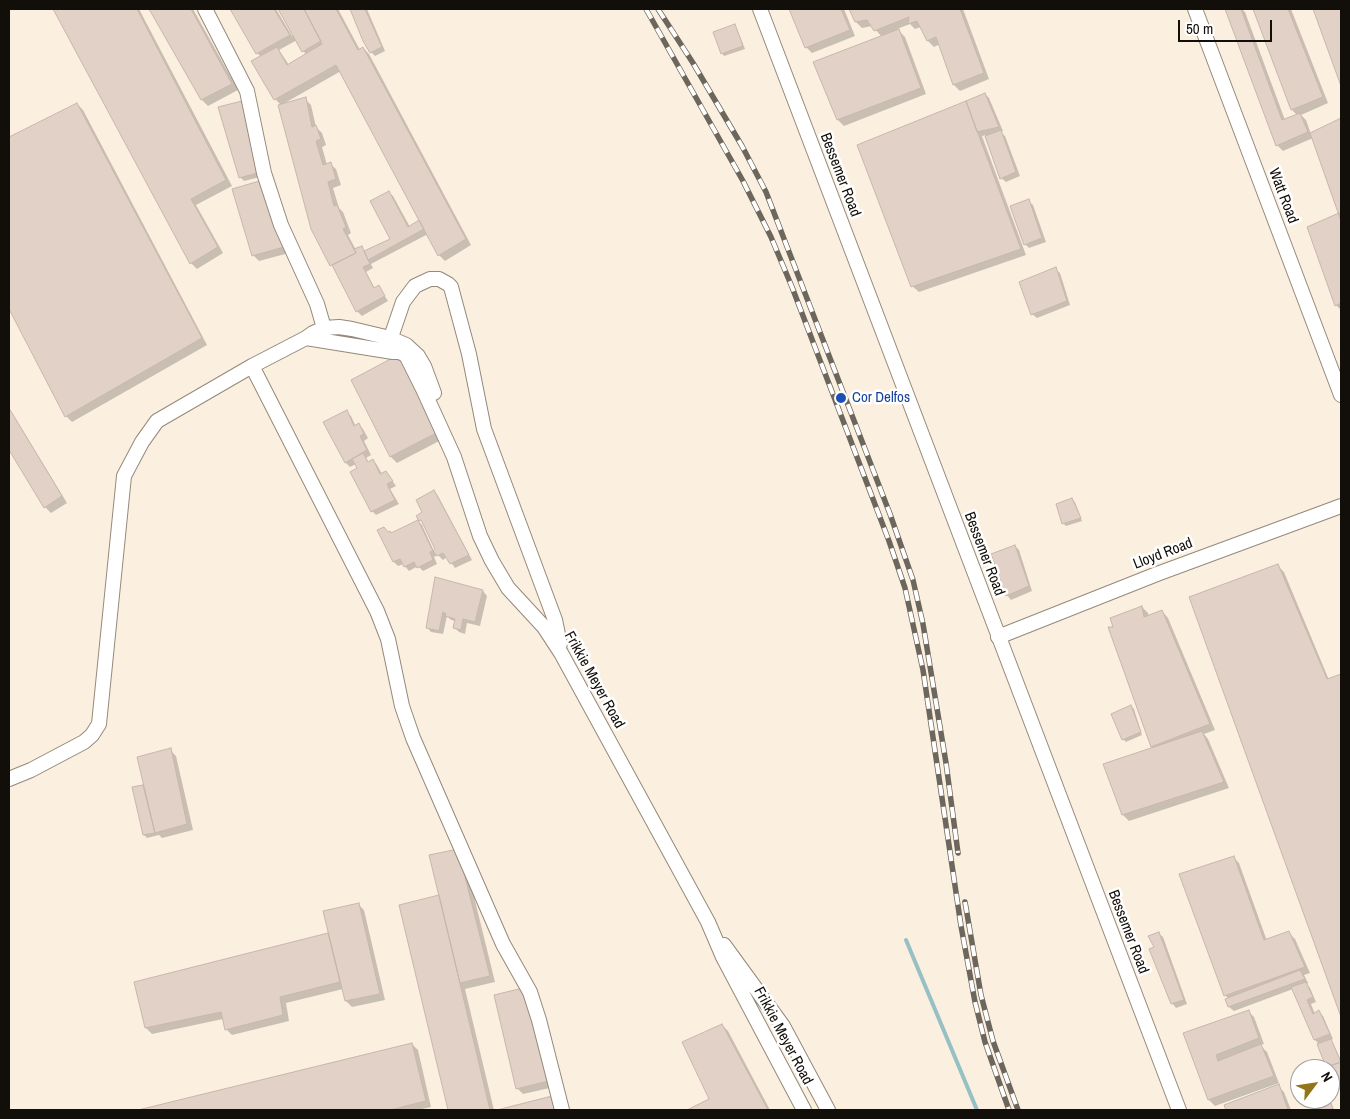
<!DOCTYPE html>
<style>
body{margin:0}
#map{position:relative;width:1350px;height:1119px;overflow:hidden;background:#fbefdf;font-family:"Archivo Narrow",sans-serif}
canvas{display:block}
.frame{position:absolute;inset:0;border:10px solid #120e09;pointer-events:none}
.north{position:absolute;left:1290px;top:1059px;width:50px;height:50px;box-sizing:border-box;background:#fff;border:1px solid #a09f9d;border-radius:50%;rotate:59deg;font-size:14px;font-weight:700;line-height:20px;text-align:center;color:#120e09}
.north::after{content:'';display:block;margin:auto;width:18px;height:22px;background:#92751b;clip-path:polygon(50% 0,100% 100%,50% 72%,0 100%)}
.scale{position:absolute;left:1178px;top:20px;width:94px;height:22px;box-sizing:border-box;border:2px solid #120e09;border-top:0;padding-left:6px;font-size:15px;line-height:18px;white-space:nowrap;color:#120e09;-webkit-text-stroke:4px #fff;paint-order:stroke}
</style>
<div id="map">
<canvas width="1350" height="1119"></canvas>
<div class="frame"></div>
<div class="north">N</div>
<div class="scale">50 m</div>
</div>
<script>
const context = document.querySelector('canvas').getContext('2d');
context.lineJoin = 'round';
function paint(path, color) {
  context.fillStyle = color;
  context.fill(path, 'evenodd');
}
function poly(rows) {
  const path = new Path2D();
  for (const r of rows) {
    path.moveTo(r[0], r[1]);
    for (let i = 2; i < r.length; i += 2) path.lineTo(r[i], r[i + 1]);
  }
  return path;
}
function trace(path, color, width, dash) {
  context.strokeStyle = color;
  context.lineWidth = width;
  context.lineCap = dash ? 'butt' : 'round';
  context.setLineDash(dash || []);
  context.stroke(path);
}
function drawText(font, color, halo, rows, align = 'center') {
  context.font = font + ' "Archivo Narrow",sans-serif';
  context.lineWidth = 5;
  context.setLineDash([]);
  context.textBaseline = 'middle';
  context.strokeStyle = halo;
  context.fillStyle = color;
  for (const [text, x, y, turn = 0] of rows) {
    context.save();
    context.translate(x, y);
    context.rotate((+turn || 0) * Math.PI / 180);
    context.textAlign = isNaN(turn) ? turn : align;
    if (halo) context.strokeText(text, 0, 0);
    context.fillText(text, 0, 0);
    context.restore();
  }
}
paint(poly([
 [55,9,139,9,232,186,196,205,223,253,197,269,191,263],
 [150,9,193,9,238,90,208,106,202,100],
 [231,9,276,9,292,36,294,34,280,9,338,9,360,50,363,48,369,54,471,245,445,261,439,255,428,234,371,264,373,268,366,272,375,289,379,287,388,301,362,316,357,311,335,269,331,265,281,105,275,99,261,57,257,53],
 [297,40,306,55,289,65,279,50],
 [341,71,422,226,410,227,393,196,388,192,392,239,366,252,362,248,356,250,348,235,351,233,343,212,339,208,333,188,341,185,336,169,330,164,327,165,322,147,326,145,322,133,316,127,311,105,305,99,283,104],
 [352,9,367,9,385,51,375,56,371,52,364,41],
 [790,9,844,9,855,36,812,53,806,47],
 [850,9,963,9,989,79,960,91,954,85,940,44,934,47,928,41,921,27,915,29,910,24,897,29,905,37,926,94,844,126,838,120,814,63,882,37,872,26,862,28,856,22],
 [1226,9,1242,9,1245,12,1285,120,1297,115,1292,110,1254,9,1291,9,1328,103,1301,115,1306,120,1311,134,1341,119,1341,310,1336,305,1340,214,1313,138,1283,151,1277,145],
 [1315,9,1341,9,1341,83],
 [735,26,737,29,745,49,724,56,722,53],
 [985,94,989,98,1003,131,1000,132,1005,136,1020,176,1006,182,1001,178,986,135,982,136,1026,255,919,292,912,286],
 [77,104,83,110,207,345,72,422,66,416,9,307,9,139],
 [220,108,264,176,244,181,240,177],
 [234,190,289,253,259,261,253,255],
 [1028,201,1033,205,1046,242,1029,248,1025,244],
 [1055,269,1060,273,1070,305,1037,318,1032,314],
 [398,357,404,363,443,439,397,463,391,457,353,380],
 [9,408,67,503,51,513,45,507,9,447],
 [346,412,351,416,356,427,359,425,363,429,368,438,364,441,371,455,366,458,369,463,373,460,377,465,382,474,386,472,396,486,390,489,399,504,376,515,372,511,356,464,350,467,346,463,324,422],
 [434,491,438,496,472,560,455,568,447,557,443,560,438,555,434,557,437,564,423,571,418,566,409,571,403,564,398,566,394,562,378,531,392,535,418,521,422,525,434,551,437,549,424,525,418,516,424,513],
 [1072,500,1075,502,1082,521,1066,526,1063,523],
 [1015,546,1019,550,1032,591,1011,600,1007,595],
 [1278,566,1284,572,1329,680,1341,675,1341,1013,1190,597],
 [436,579,483,591,487,596,480,626,467,623,465,634,459,632,455,628,456,621,451,620,447,616,443,634,431,632,427,627],
 [1142,607,1148,613,1149,617,1162,611,1168,618,1215,730,1204,734,1208,739,1229,788,1129,821,1123,815,1154,748,1152,746,1115,628],
 [1131,706,1134,709,1142,735,1126,742,1123,739],
 [170,750,176,756,193,830,162,838,159,835,147,838,144,835,133,788,143,786,146,789],
 [464,856,495,982,465,989,494,1110,450,1110,400,906,441,896],
 [1233,857,1239,863,1267,941,1289,933,1295,939,1310,973,1304,975,1308,983,1307,984,1310,988,1316,1002,1311,1004,1315,1014,1319,1012,1323,1016,1333,1039,1330,1040,1333,1043,1341,1061,1341,1089,1332,1068,1330,1069,1327,1066,1319,1044,1315,1040,1293,989,1234,1011,1229,1007,1227,1000,1229,999,1225,995],
 [358,904,364,910,385,1000,352,1007,346,1001,343,989,286,1003,289,1021,232,1035,226,1029,223,1019,152,1034,146,1028,135,983,330,934],
 [1158,933,1163,937,1187,1004,1176,1008,1172,1003],
 [523,990,554,1087,523,1094,517,1088],
 [1248,1011,1254,1017,1264,1044,1260,1045,1267,1052,1279,1083,1215,1106,1209,1100,1185,1034],
 [722,1025,728,1031,770,1110,689,1110,711,1099],
 [412,1044,418,1050,431,1107,418,1110,144,1110],
 [1278,1086,1284,1092,1291,1110,1228,1110,1226,1105],
 [551,1097,559,1110,502,1110],
 [1310,1099,1330,1099,1334,1110,1314,1110]
]), '#0003');
trace(poly([
 [906,940,977,1110]
]), '#97c0c4', 4);
const building = poly([
 [53,9,137,9,226,180,191,199,218,247,190,264,53,9],
 [149,9,191,9,232,84,201,100,149,9],
 [230,9,274,9,290,35,256,54,230,9],
 [278,9,304,9,321,41,302,52,278,9],
 [304,9,336,9,358,50,363,47,466,239,438,256,336,65,274,100,251,61,277,47,287,65,322,44,304,9],
 [350,9,365,9,382,47,370,53,363,41,350,9],
 [789,9,841,9,850,30,805,48,789,9],
 [849,9,960,9,984,73,953,85,936,37,927,41,917,21,908,24,909,17,874,31,867,20,855,22,849,9],
 [1225,9,1241,9,1282,120,1300,113,1308,132,1276,146,1225,9],
 [1253,9,1288,9,1323,97,1291,110,1253,9],
 [1313,9,1341,9,1341,86,1313,9],
 [735,24,743,46,721,54,713,32,735,24],
 [899,29,921,88,837,120,813,62,899,29],
 [985,93,999,127,977,132,966,101,985,93],
 [306,97,312,127,316,125,321,139,316,141,323,165,331,162,336,179,328,182,334,206,337,205,346,227,343,229,356,253,330,266,311,229,278,105,306,97],
 [242,101,261,172,239,178,218,107,242,101],
 [966,101,1021,249,911,287,857,145,966,101],
 [77,103,202,338,65,417,9,309,9,137,77,103],
 [1341,118,1341,221,1310,133,1341,118],
 [1001,130,1016,172,1000,179,985,136,1001,130],
 [263,180,284,247,252,256,232,189,263,180],
 [389,191,408,227,419,220,424,229,368,260,364,251,390,239,370,201,389,191],
 [1029,199,1042,238,1024,245,1010,206,1029,199],
 [1339,213,1341,220,1341,303,1335,306,1307,227,1339,213],
 [362,246,370,264,363,267,374,288,379,285,385,296,356,312,332,265,356,253,354,249,362,246],
 [1056,267,1067,301,1031,315,1019,282,1056,267],
 [398,355,438,432,390,457,351,380,398,355],
 [9,408,62,496,44,508,9,450,9,408],
 [347,410,354,426,359,423,364,434,360,436,367,450,345,463,323,422,347,410],
 [363,453,368,462,373,459,380,474,386,471,393,481,387,484,395,500,371,512,350,472,357,468,352,459,363,453],
 [434,490,469,555,450,564,443,553,437,556,433,551,435,549,421,520,419,521,416,516,422,512,416,500,434,490],
 [1072,498,1081,518,1062,524,1056,504,1072,498],
 [418,520,433,551,430,552,433,560,417,568,414,562,404,567,400,559,393,562,377,530,384,527,388,532,390,531,391,533,418,520],
 [1015,545,1029,586,1006,596,991,554,1015,545],
 [1278,564,1327,679,1341,674,1341,1017,1189,597,1278,564],
 [435,577,483,590,475,622,463,619,461,630,453,628,455,619,445,616,446,614,443,612,439,631,426,628,435,577],
 [1142,606,1144,617,1162,610,1210,724,1151,747,1108,627,1113,627,1110,618,1142,606],
 [1131,705,1141,732,1122,740,1111,714,1131,705],
 [1202,731,1224,782,1122,815,1103,764,1202,731],
 [171,748,187,824,155,833,137,757,171,748],
 [143,785,155,833,143,835,132,787,143,785],
 [458,849,490,976,460,983,429,855,458,849],
 [1234,856,1264,940,1289,931,1305,967,1224,996,1179,874,1234,856],
 [439,895,490,1110,448,1110,399,905,439,895],
 [359,903,380,994,345,1001,323,911,359,903],
 [1159,932,1184,1000,1171,1004,1149,949,1154,947,1148,936,1159,932],
 [328,933,340,982,280,997,283,1015,225,1030,221,1012,145,1028,134,982,328,933],
 [1300,970,1305,979,1228,1007,1225,999,1300,970],
 [1306,982,1313,997,1307,1000,1313,1014,1319,1010,1330,1034,1314,1040,1291,987,1306,982],
 [523,988,549,1081,516,1089,494,995,523,988],
 [1249,1010,1259,1038,1216,1055,1218,1061,1261,1044,1274,1076,1208,1100,1183,1033,1249,1010],
 [722,1024,768,1110,687,1110,709,1099,682,1042,722,1024],
 [1331,1039,1341,1062,1326,1067,1317,1044,1331,1039],
 [412,1043,426,1101,390,1110,138,1110,412,1043],
 [1341,1062,1341,1092,1330,1066,1341,1062],
 [1279,1084,1288,1110,1226,1110,1224,1105,1279,1084],
 [552,1096,555,1110,497,1110,552,1096],
 [1309,1099,1329,1099,1333,1109,1313,1110,1309,1099]
]);
paint(building, '#e2d1c6');
trace(building, '#c8b6ac', 1);
const minor = poly([
 [205,9,247,91,264,173,281,225,317,304,324,328,324,337],
 [760,9,1179,1110],
 [1195,9,1341,395],
 [306,338,393,352,399,352,404,354,407,357,423,389,454,457,480,536,492,561,508,588,544,627,561,653,708,922,723,957,804,1110],
 [388,346,403,302,415,286,430,279,439,279,448,284,451,287,469,354,484,429,555,620,560,644],
 [252,366,377,611,388,639,402,706,413,738,503,944,530,992,539,1020,562,1110],
 [998,637,1157,574,1341,506],
 [9,779,31,770,84,742,92,735,99,724,124,476,142,442,157,421,252,366,306,338,313,333,324,328,339,327,352,329,390,338,406,345,418,356,424,366,434,393],
 [724,945,783,1026,828,1110]
]);
trace(minor, '#94897b', 16);
trace(minor, '#fff', 14);
const rail = poly([
 [646,9,743,181,771,237,792,287,889,541,905,588,923,670,961,926,975,1002,985,1042,1009,1110],
 [658,9,693,63,742,146,766,192,890,514,913,580,923,624,946,763,958,853],
 [965,902,981,995,993,1041,1018,1110]
]);
trace(rail, '#6d665c', 5.5);
trace(rail, '#fff', 4, [11]);
for (const [x, y, r, color] of [
 [841,398,6,"#1a4fb4"]
]) {
  const dot = new Path2D();
  dot.arc(x, y, r, 0, 2 * Math.PI);
  context.fillStyle = color;
  context.fill(dot);
  trace(dot, '#fff', 2);
}
drawText('15px', '#120e09', '#fff', [
 ["Bessemer Road",840,175,69],
 ["Watt Road",1283,196,69],
 ["Bessemer Road",984,554,69],
 ["Lloyd Road",1163,554,-21],
 ["Frikkie Meyer Road",594,680,61],
 ["Bessemer Road",1128,932,69],
 ["Frikkie Meyer Road",783,1036,62]
]);
drawText('15px', '#164399', '#fff', [
 ["Cor Delfos",852,398]
], 'left');
</script>
